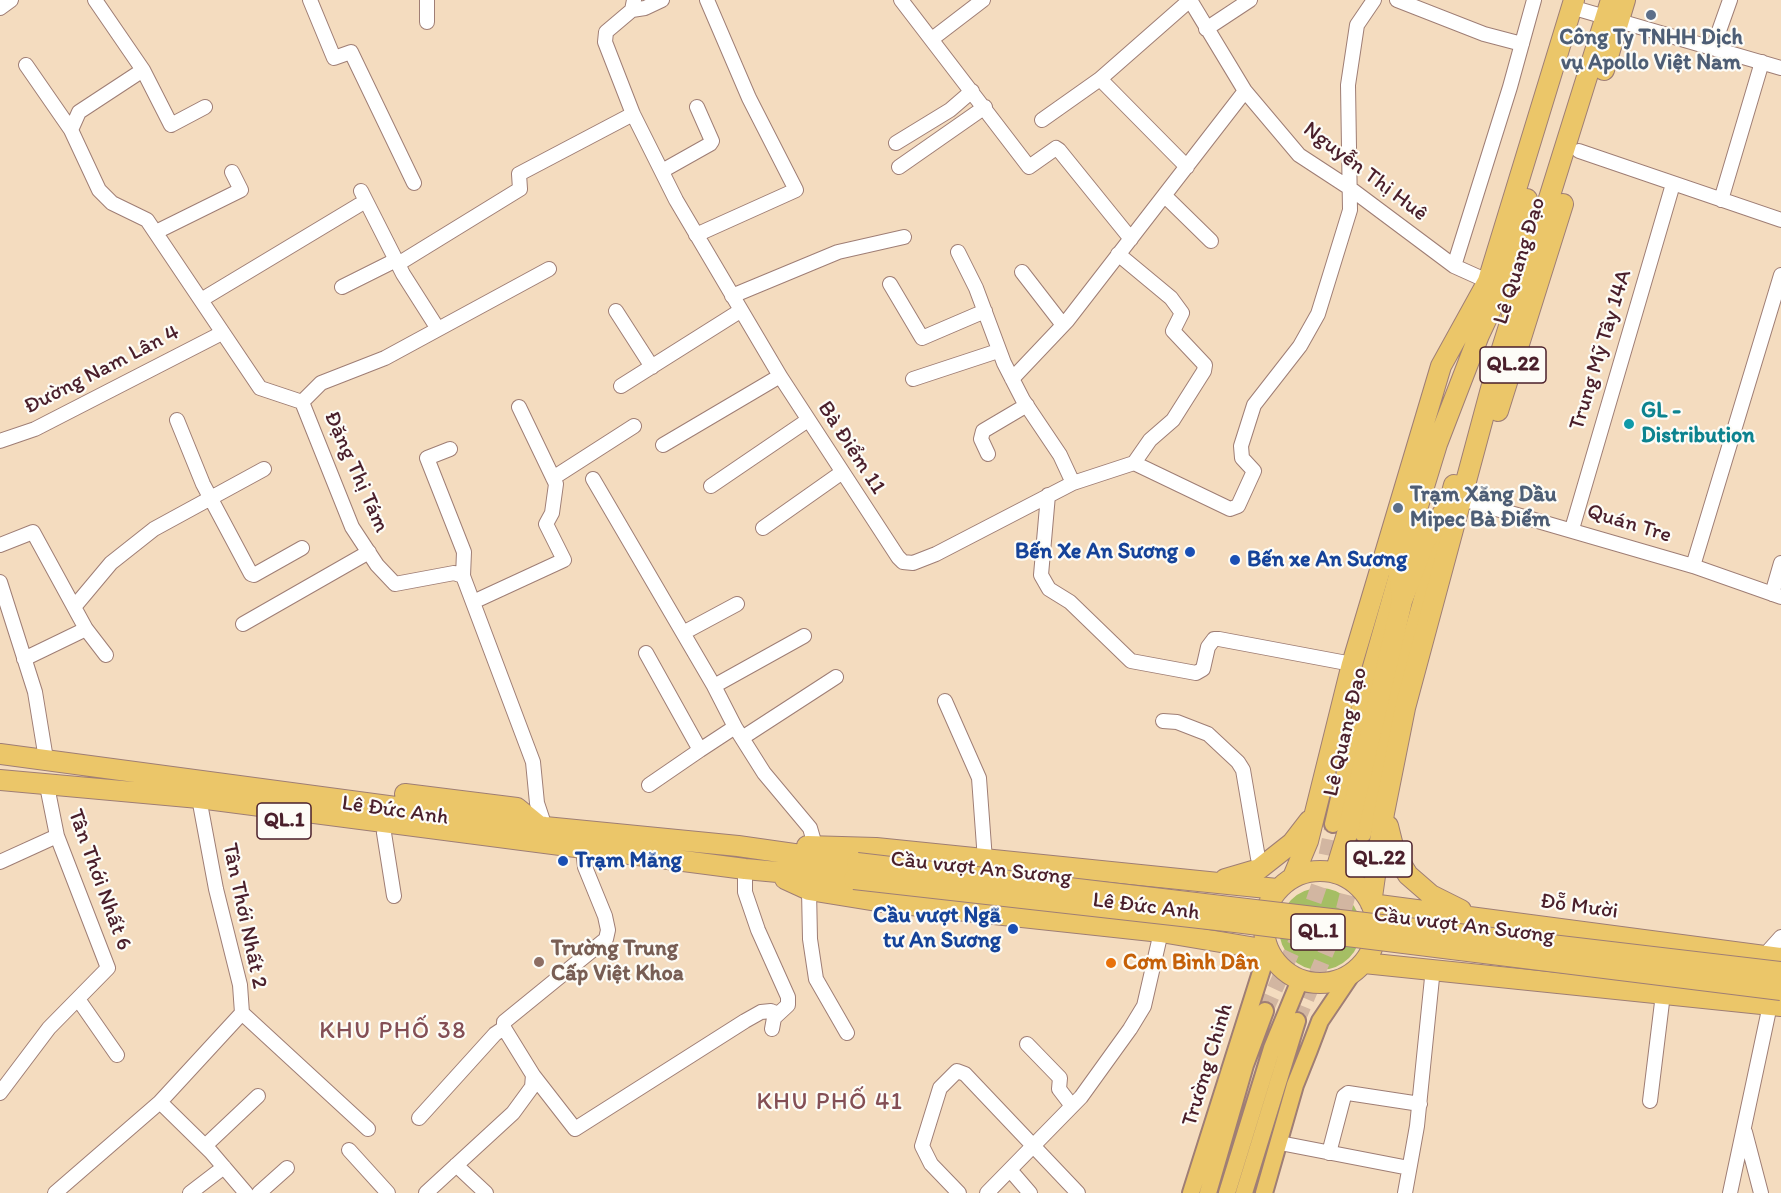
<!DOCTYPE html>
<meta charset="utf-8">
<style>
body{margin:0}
canvas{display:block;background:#f4dcbf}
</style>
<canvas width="1781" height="1193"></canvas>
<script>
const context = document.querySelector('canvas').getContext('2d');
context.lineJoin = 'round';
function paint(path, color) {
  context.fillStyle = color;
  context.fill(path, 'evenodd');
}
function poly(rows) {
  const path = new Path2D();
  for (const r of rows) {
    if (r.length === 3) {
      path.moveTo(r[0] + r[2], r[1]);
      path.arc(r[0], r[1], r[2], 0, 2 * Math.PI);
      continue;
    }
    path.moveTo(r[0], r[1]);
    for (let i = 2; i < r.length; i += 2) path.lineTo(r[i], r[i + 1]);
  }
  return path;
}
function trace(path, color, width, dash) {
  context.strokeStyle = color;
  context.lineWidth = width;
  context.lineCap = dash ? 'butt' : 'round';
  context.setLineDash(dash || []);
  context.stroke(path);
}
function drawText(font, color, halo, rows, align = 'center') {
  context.font = font + ' Itim,sans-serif';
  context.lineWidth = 4.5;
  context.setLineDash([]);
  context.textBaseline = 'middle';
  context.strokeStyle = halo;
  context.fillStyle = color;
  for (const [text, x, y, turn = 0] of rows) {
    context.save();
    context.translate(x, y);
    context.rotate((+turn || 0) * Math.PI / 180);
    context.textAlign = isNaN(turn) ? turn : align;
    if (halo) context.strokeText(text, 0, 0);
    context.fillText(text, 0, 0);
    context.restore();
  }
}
paint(poly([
 [1320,929,41]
]), '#a5be64');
trace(poly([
 [1265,1011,1311,909,1322,877,1333,824],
 [1297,1021,1344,909,1363,834]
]), '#d2b6a1', 16, [16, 8]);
const minor = poly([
 [95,0,143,70,171,125,205,107],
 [310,0,334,58,351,52,414,183],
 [634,0,632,10,606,32,605,42,633,114,676,200,780,376,898,557,903,562,913,563,936,554,1073,483,1134,463,1230,509,1238,506,1254,471,1242,458,1241,446,1254,405,1300,346,1318,314,1350,210,1348,85,1357,25,1374,0],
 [901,0,1029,167,1056,148,1059,150,1131,239],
 [1190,0,1245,91,1299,155,1351,189,1454,266,1494,284],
 [1397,0,1484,34,1522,44],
 [1571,7,1781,68],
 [0,8,11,0],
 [632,10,645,8,662,0],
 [427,22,427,0],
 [1206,29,1250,0],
 [932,39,983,0],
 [1713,48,1730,0],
 [26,65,71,130,99,190,112,203,147,220,260,388,302,402,352,527,377,565,395,584,454,573,463,576,533,762,537,803,545,827],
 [1100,79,1190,0],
 [1042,120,1100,79,1187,167],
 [71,130,79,112,143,70],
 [896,143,950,110,972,91],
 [1579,151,1781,220],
 [899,167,985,107],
 [662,171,710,144,712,141,697,107],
 [361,191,403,274,438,329],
 [1165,196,1211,241],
 [1721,200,1762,62],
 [156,232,241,190,232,172],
 [696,235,796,190,749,98,707,0],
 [958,252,976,288,1004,363,1023,400,1060,455,1073,483],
 [1118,254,1171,298,1182,313,1173,331,1205,365,1204,371,1173,420,1150,440,1134,463],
 [398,264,520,189,519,174,633,114],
 [1454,266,1510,87,1534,0],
 [1022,272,1063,325],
 [890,284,922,338,985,311],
 [342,287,396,260],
 [732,296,838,252,904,237],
 [201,300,359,205],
 [616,311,652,367],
 [913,379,998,351],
 [1012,379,1067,321,1245,91],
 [621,386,740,311],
 [302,402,321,383,385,358,549,269],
 [177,420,203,484,251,574,254,575,302,548],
 [0,441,35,429,222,333],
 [663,445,780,376],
 [450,449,427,458,464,552,463,576],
 [988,454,981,439,983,431,1027,405],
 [553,478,634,426],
 [593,479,714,686,735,727,764,773,810,828,815,845],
 [711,486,808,420],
 [1048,495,1041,575,1049,589,1070,602,1131,661,1196,673,1203,669,1208,647,1214,639,1219,639,1352,664],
 [1462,499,1693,566,1781,597],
 [763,528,841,473],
 [1572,529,1673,184],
 [0,545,33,532,86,629,106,655],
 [1693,566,1781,275],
 [0,582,35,692,46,759],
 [1772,594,1781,563],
 [473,602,564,560,546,524,552,513,556,484,519,407],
 [75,606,111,563,154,529,264,469],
 [243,624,369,552],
 [683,633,737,604],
 [646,653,700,750,735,727],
 [24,659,86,629],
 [714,686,804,636],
 [945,701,979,778,985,860],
 [1163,721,1177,722,1208,734,1238,762,1243,770,1258,858],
 [742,738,836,677],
 [649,785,700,750],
 [199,798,216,889,240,985,242,1013,160,1102,211,1152,246,1193],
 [384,833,394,896],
 [0,862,57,836],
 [745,869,745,892,758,930,788,997,788,1005,774,1018,772,1029],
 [809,890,810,939,816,979,847,1033],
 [1764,956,1781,937],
 [78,999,117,1055],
 [242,1013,368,1129],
 [1027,1044,1060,1078,1059,1089,1072,1106],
 [533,1075,575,1129,745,1021,761,1012,771,1011,778,1014],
 [0,1093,49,1028,108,968,57,836,47,786],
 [1650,1101,1663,994],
 [419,1118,495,1034,504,1028],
 [1745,1132,1761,1193],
 [1280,1143,1409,1168],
 [205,1146,258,1096],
 [349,1150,388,1193],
 [1329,1153,1344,1096,1348,1093,1420,1104],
 [456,1165,486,1193],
 [1011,1171,1030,1193],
 [55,1193,160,1102],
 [190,1193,224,1167],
 [259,1193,287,1168],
 [426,1193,513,1113,532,1087,533,1075,504,1028,504,1022,606,939,608,930,605,916,585,867,583,849],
 [959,1193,931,1164,922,1146,940,1088,957,1071,965,1074,1078,1193],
 [987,1193,1081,1097,1130,1029,1144,1006,1161,932],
 [1405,1193,1417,1126,1433,968],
 [1730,1193,1770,1005]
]);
const major = poly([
 [1333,824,1363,695,1398,572],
 [1363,834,1392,704,1445,518],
 [1191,1193,1268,950],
 [1208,1193,1245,1065,1265,1011],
 [1227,1193,1272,1048,1300,980],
 [1244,1193,1297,1021],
 [1264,1193,1295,1085,1309,1050,1320,1021,1351,975]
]);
const highway = poly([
 [1604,70,1625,0],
 [1498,411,1563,204],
 [1402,601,1399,568,1437,444,1479,335,1502,286,1527,199],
 [0,754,545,827,738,846,857,863],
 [0,780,199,798,745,869,854,879],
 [405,794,517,808,539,826],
 [1388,826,1395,854,1408,875,1431,895,1461,910],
 [807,846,876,848,1277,889],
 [1320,927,56],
 [1335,873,1347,834,1402,601,1424,543,1449,503,1454,485],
 [1293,877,1308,841,1352,664,1441,366,1488,281,1574,0],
 [785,879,809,890,883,902,1161,932,1268,950],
 [1225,879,1259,869,1292,843,1309,821],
 [1371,904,1384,813,1405,708,1500,355,1611,0],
 [1371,904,1781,958],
 [1364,963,1781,1006]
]);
trace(minor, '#9f7e75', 16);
trace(major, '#9f7e75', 20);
trace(highway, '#9f7e75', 22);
trace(minor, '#fff', 14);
trace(major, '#ebc669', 16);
trace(highway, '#ebc669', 20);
const highwayBridge = poly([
 [857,863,1781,972],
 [854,879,1235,922,1781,990]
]);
trace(highwayBridge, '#9f7e75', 22, []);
trace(highwayBridge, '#ebc669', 20);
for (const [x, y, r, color] of [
 [1651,15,6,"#5c6f8a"],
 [1629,424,6,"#0f9aa8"],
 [1398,508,6,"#5c6f8a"],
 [1190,552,6,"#1a4fb4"],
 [1235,560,6,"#1a4fb4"],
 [563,861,6,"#1a4fb4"],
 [1013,929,6,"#1a4fb4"],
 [539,962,6,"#8d6e63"],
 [1111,963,6,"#e8710a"]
]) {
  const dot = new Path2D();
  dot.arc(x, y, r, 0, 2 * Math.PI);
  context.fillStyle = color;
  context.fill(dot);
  trace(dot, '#fdfcf7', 2);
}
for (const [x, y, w] of [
 [1513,365,66],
 [284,821,54],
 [1379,859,66],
 [1318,932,54]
]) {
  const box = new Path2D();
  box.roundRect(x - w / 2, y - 18, w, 36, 4.5);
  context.fillStyle = '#fdfcf7';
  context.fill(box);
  trace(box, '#4a1f2b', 1.5);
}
drawText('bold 21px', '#4a1f2b', null, [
 ["QL.22",1513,365],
 ["QL.1",284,821],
 ["QL.22",1379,859],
 ["QL.1",1318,932]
]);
drawText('bold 22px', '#4e5e75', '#fdfcf7', [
 ["Công Ty TNHH Dịch",1651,38],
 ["vụ Apollo Việt Nam",1651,63],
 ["Trạm Xăng Dầu",1410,495,"left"],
 ["Mipec Bà Điểm",1410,520,"left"]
]);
drawText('22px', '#4a1f2b', '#fdfcf7', [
 ["Nguyễn Thị Huê",1365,172,37],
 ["Lê Quang Đạo",1520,261,-73],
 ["Trung Mỹ Tây 14A",1601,350,-73],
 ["Đường Nam Lân 4",102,370,-27],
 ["Bà Điểm 11",851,448,57],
 ["Đặng Thị Tám",356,472,66],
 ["Quán Tre",1629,524,17],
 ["Lê Quang Đạo",1346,732,-77],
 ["Lê Đức Anh",395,811,8],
 ["Cầu vượt An Sương",981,869,6],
 ["Tân Thới Nhất 6",99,880,70],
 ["Lê Đức Anh",1146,907,7],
 ["Đỗ Mười",1579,907,8],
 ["Tân Thới Nhất 2",244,916,78],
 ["Cầu vượt An Sương",1464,926,7],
 ["Trường Chinh",1208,1065,-73]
]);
drawText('bold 22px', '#0d838f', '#fdfcf7', [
 ["GL -",1641,411],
 ["Distribution",1641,436]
], 'left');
drawText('bold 22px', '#164399', '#fdfcf7', [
 ["Bến Xe An Sương",1178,552],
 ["Bến xe An Sương",1247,560,"left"],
 ["Trạm Măng",575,861,"left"],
 ["Cầu vượt Ngã",1001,916],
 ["tư An Sương",1001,941]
], 'right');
drawText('bold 22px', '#785e54', '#fdfcf7', [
 ["Trường Trung",551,949],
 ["Cấp Việt Khoa",551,974]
], 'left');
drawText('bold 22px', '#c56008', '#fdfcf7', [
 ["Cơm Bình Dân",1123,963]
], 'left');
context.letterSpacing = '1.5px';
drawText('24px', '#844f55', '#fdfcf7', [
 ["KHU PHỐ 38",393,1032],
 ["KHU PHỐ 41",830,1103]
]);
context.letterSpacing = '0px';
</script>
